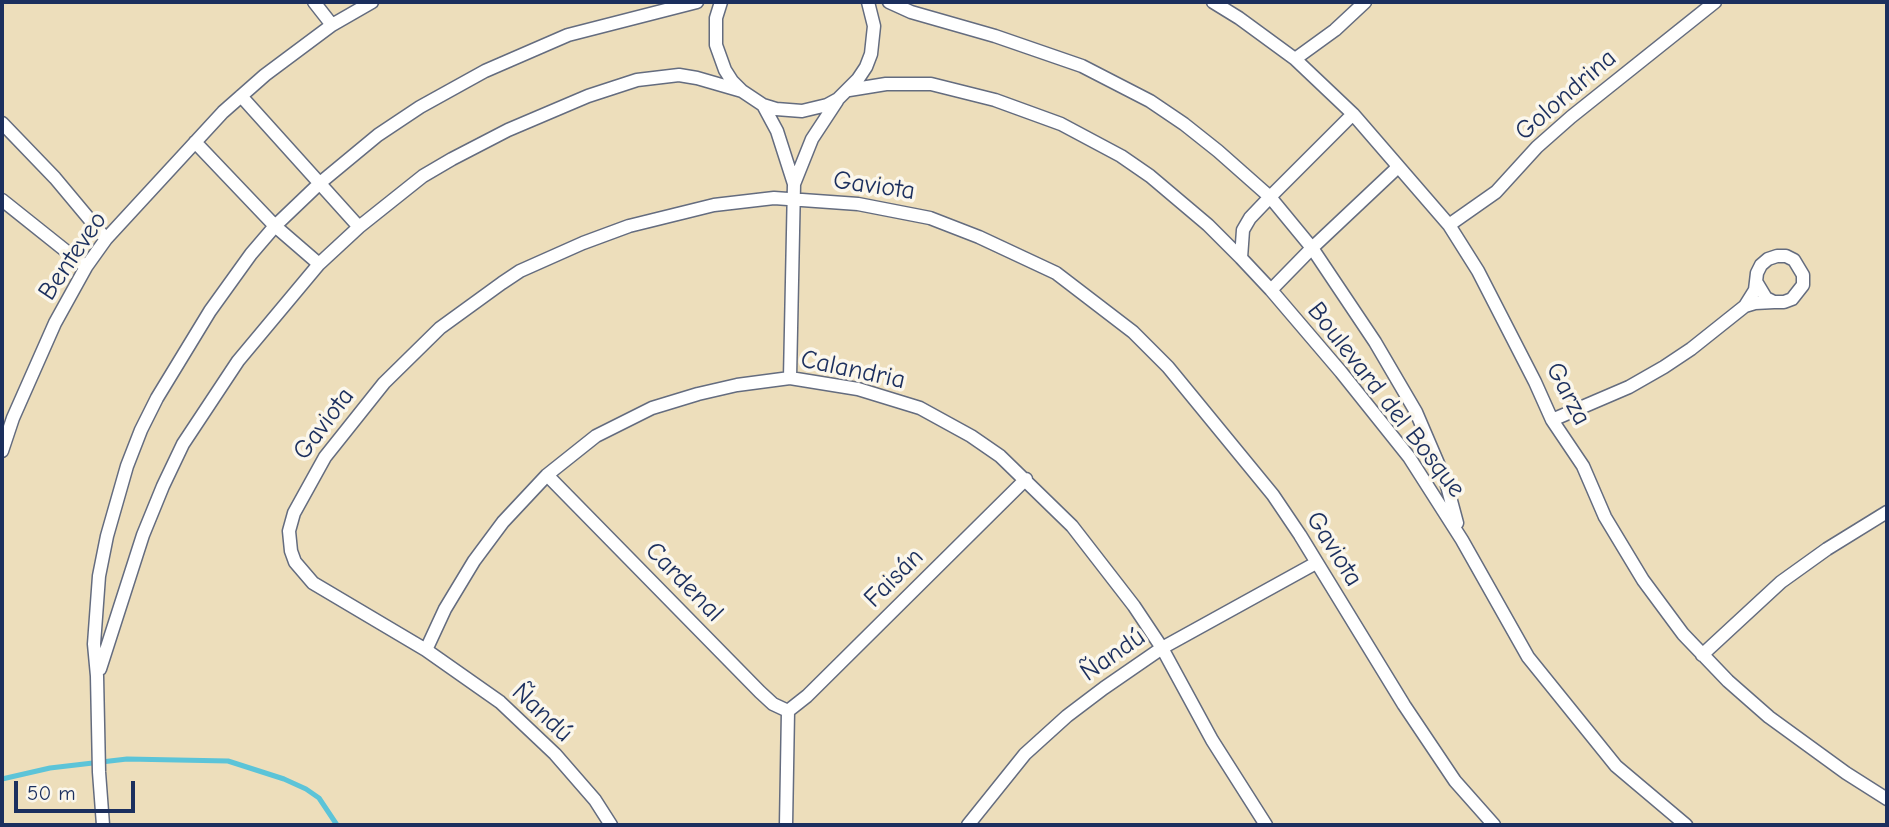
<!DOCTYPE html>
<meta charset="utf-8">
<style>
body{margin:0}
#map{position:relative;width:1889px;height:827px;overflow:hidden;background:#eddebb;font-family:"Comic Neue",sans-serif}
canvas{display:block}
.frame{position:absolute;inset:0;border:4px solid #1b2f5e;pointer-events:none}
.scale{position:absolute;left:14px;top:781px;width:121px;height:32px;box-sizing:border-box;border:4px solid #1b2f5e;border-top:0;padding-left:9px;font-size:21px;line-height:24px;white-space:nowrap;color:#1b2f5e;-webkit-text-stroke:5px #fbf7ec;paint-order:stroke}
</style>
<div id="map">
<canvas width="1889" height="827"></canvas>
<div class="frame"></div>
<div class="scale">50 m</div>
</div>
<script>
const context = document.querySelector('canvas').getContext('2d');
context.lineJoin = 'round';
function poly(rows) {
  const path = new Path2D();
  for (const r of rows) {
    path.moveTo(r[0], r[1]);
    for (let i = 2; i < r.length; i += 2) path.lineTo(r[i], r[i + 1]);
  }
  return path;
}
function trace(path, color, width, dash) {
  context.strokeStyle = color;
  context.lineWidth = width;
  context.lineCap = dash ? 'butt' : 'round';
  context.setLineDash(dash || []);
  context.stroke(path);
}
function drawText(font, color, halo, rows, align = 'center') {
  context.font = font + ' "Comic Neue",sans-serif';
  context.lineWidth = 7;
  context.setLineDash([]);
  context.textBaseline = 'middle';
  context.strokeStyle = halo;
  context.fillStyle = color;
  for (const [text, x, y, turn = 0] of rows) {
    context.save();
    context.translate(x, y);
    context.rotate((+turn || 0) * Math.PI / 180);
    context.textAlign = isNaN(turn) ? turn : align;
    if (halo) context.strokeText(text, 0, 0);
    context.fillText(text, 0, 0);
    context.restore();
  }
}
trace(poly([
 [2,779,50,768,127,759,228,761,284,779,306,789,319,798,337,825]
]), '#5cc4d8', 5);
const minor = poly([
 [314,2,332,25],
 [721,2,716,18,716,45,725,70,732,81,742,91,763,105,776,109,802,111,827,105,838,99,858,79,866,67,871,54,874,26,868,2],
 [889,2,911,12,995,36,1082,66,1150,101,1184,124,1218,151,1270,197,1312,248,1271,290,1241,258,1243,230,1250,218,1270,197,1353,114],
 [1213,2,1239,18,1295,59,1353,114,1449,225,1478,271,1535,382,1552,420,1583,466,1605,517,1643,580,1683,634,1728,681,1769,717,1846,773,1887,799],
 [1295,59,1335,30,1365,2],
 [849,90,886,84,931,84,995,100,1061,124,1121,156,1150,176,1208,225,1241,258],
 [241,96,359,227],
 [763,105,777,131,794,184,790,378],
 [2,123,55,178,106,239],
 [195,142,275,226,319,264],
 [1398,167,1312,248,1375,342,1416,412,1446,482,1457,523],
 [794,184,812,139,837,101],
 [2,200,86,267],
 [1449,225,1496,192,1537,147,1571,117,1715,2],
 [1757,283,1766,298,1774,302,1784,302,1792,299,1803,285,1803,275,1794,260,1786,256,1777,256,1768,259,1761,265,1757,273,1755,290,1745,306,1755,303,1774,302],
 [1271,290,1341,372,1409,457,1462,540,1528,657,1616,766,1686,825],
 [1552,420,1629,387,1664,367,1691,349,1745,306],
 [2,451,13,418,55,323,86,267,106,239,223,112,265,75,332,25,372,2],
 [547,475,760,692,773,704,788,711,807,696,1026,479],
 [426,650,445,609,474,561,503,522,547,475,596,436,652,408,698,394,737,385,790,378,858,389,920,408,971,436,1000,456,1072,526,1134,606,1162,648,1212,740,1266,825],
 [1702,655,1781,582,1827,549,1887,512],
 [100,669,143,535,163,486,183,444,238,361,319,264,359,227,423,176,452,159,508,130,588,96,637,80,679,75,697,78,742,91],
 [103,825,99,772,97,676,94,644,99,576,107,536,127,466,141,430,157,398,210,311,251,254,275,226,320,183,378,135,420,107,485,71,568,35,697,2],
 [611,825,595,800,555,754,500,702,426,650,313,583,295,562,291,551,289,531,294,513,325,457,384,383,440,328,502,283,520,271,583,243,629,226,714,205,774,198,858,204,930,218,979,237,1056,273,1133,332,1168,367,1273,495,1300,535,1404,705,1455,781,1494,825],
 [786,825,788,711],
 [968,825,1025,754,1067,716,1104,688,1162,648,1316,563]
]);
trace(minor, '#646c7f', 15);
trace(minor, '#fff', 12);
drawText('26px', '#1b2f5e', '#fbf7ec', [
 ["Golondrina",1566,95,-41],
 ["Gaviota",874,186,8],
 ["Benteveo",73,256,-56],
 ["Calandria",853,370,12],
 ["Garza",1568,394,62],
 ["Boulevard del Bosque",1386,400,52],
 ["Gaviota",324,424,-53],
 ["Gaviota",1334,549,58],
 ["Faisán",894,578,-45],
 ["Cardenal",684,582,46],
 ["Ñandú",1113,655,-35],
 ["Ñandú",542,713,43]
]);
</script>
